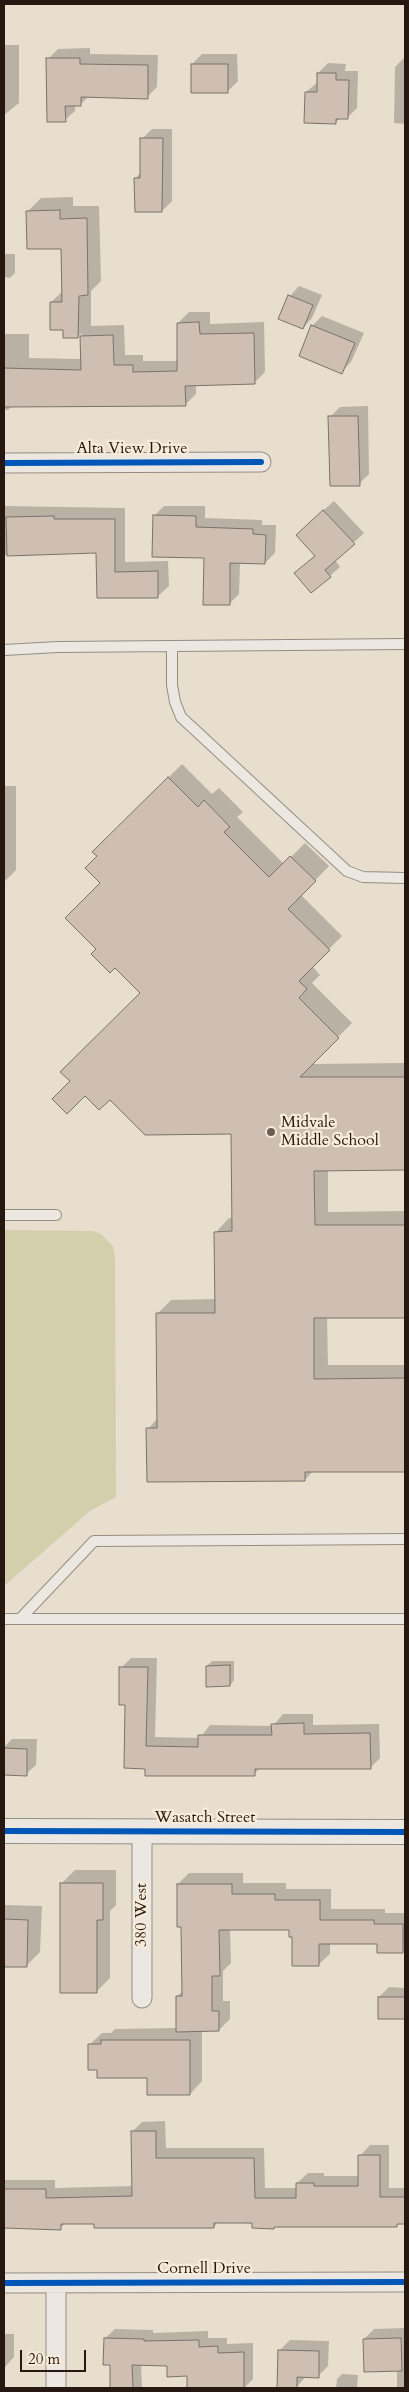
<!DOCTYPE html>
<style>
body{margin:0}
#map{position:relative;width:409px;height:2392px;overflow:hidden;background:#e8dece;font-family:Cardo,serif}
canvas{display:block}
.frame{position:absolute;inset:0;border:5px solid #261711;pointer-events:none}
.scale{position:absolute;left:20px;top:2350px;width:66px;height:22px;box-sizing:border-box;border:2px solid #261711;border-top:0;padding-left:6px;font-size:15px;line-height:18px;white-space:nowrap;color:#261711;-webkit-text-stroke:4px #f7ecd9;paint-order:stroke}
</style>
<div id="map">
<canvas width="409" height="2392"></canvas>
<div class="frame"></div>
<div class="scale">20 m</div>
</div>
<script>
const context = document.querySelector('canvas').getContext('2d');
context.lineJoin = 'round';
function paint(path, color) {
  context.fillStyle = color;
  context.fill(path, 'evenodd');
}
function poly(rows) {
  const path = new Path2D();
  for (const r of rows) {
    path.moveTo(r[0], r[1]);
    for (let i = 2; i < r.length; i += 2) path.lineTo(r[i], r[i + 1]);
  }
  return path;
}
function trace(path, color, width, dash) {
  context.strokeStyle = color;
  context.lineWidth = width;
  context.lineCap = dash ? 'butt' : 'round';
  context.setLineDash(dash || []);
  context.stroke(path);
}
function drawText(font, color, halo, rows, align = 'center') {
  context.font = font + ' Cardo,serif';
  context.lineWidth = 4.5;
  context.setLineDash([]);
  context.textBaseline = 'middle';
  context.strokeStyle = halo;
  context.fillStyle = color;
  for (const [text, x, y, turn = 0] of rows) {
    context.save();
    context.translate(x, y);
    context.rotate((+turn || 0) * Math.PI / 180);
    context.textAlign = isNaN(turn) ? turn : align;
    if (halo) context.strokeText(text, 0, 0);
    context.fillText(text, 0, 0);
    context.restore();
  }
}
paint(poly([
 [4,1230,93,1231,101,1234,113,1246,115,1258,116,1497,90,1511,4,1586]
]), '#d3ceac');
paint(poly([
 [4,45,19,45,19,103,4,115],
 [90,48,90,54,158,55,157,87,147,97,89,96,81,104,75,104,75,111,65,120,48,59,58,49],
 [202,54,237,54,238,81,228,91,192,64],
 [405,57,405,124,394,123,395,67],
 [328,63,346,64,345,71,358,71,357,108,347,118,340,118,335,123,306,92,318,82,318,73],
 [152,129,172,129,172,201,162,211,135,179,141,172,142,139],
 [73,197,73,206,99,206,101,281,91,291,91,326,124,325,125,355,143,355,143,361,179,361,178,323,189,312,210,312,210,324,264,322,265,372,254,383,196,384,196,394,185,405,12,406,8,410,4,410,4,334,29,334,29,358,82,359,82,333,78,337,64,329,51,302,63,291,62,247,28,211,41,198],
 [4,254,15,254,15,273,10,278,4,277],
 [299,286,322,295,312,318,303,328,290,296],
 [322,316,364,333,351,362,341,372,312,326],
 [368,406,369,474,359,484,330,417,340,407],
 [334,501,364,533,335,560,340,567,330,576,296,573,316,555,307,525],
 [4,506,125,508,125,562,168,561,169,586,158,596,98,597,97,552,4,555],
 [164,506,205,506,205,518,262,520,262,525,276,525,275,553,265,563,240,562,239,594,229,604,205,557,154,516],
 [182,764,212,794,219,788,243,812,237,817,284,864,305,843,329,866,301,895,342,936,312,966,320,975,312,983,352,1023,311,1064,405,1063,405,1169,328,1170,328,1212,405,1211,405,1316,327,1317,328,1365,405,1365,405,1470,313,1471,305,1480,148,1429,158,1418,157,1314,171,1300,216,1299,216,1232,229,1218,233,1218,233,1133,110,1098,71,1081,141,993,97,949,101,883,98,856,94,852],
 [4,786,16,786,16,870,4,882],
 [131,1658,157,1658,155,1737,200,1738,210,1725,273,1726,283,1714,313,1714,313,1725,379,1724,380,1758,370,1768,260,1768,254,1774,146,1768,126,1703,121,1668],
 [212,1661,234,1661,234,1680,230,1685,207,1666],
 [12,1739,37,1739,36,1765,26,1774,4,1774,4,1747],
 [75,1870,116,1870,116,1905,110,1911,110,1978,96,1992,61,1884],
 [189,1873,243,1873,243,1883,286,1883,286,1889,331,1889,331,1909,385,1909,385,1913,405,1913,405,1949,403,1951,378,1943,330,1943,330,1954,318,1965,293,1936,291,1929,230,1929,231,1963,223,1971,223,2001,230,2001,230,2019,219,2030,202,2030,202,2081,190,2094,148,2077,98,2069,89,2045,102,2033,111,2033,115,2029,177,2028,177,1996,183,1991,182,1925,178,1884],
 [4,1905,42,1906,40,1952,26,1966,4,1966],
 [389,1987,405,1988,405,2018,379,2017,379,1997],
 [165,2121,166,2148,264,2148,265,2188,297,2188,297,2183,308,2173,324,2173,324,2176,360,2176,360,2156,370,2145,389,2145,389,2188,405,2188,405,2224,335,2227,218,2222,214,2227,95,2223,66,2223,60,2228,4,2227,4,2180,55,2180,55,2188,133,2186,132,2132,142,2122],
 [405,2328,405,2388,397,2388,397,2370,364,2339,374,2329],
 [115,2329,153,2330,153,2333,208,2331,208,2338,227,2338,227,2344,253,2343,253,2379,244,2388,188,2375,168,2365,141,2364,142,2388,111,2388,111,2364,105,2338],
 [4,2334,14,2334,14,2357,4,2368],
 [290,2340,329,2341,328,2366,318,2376,306,2376,296,2388,279,2388,280,2350],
 [342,2374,358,2375,357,2388,336,2388,337,2379]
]), '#0003');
const building = poly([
 [46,58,80,58,80,64,148,65,148,99,81,97,81,106,65,106,66,122,47,122,46,58],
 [191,64,228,64,228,93,191,93,191,64],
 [317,73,336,73,336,80,349,80,348,119,336,119,336,124,304,123,305,92,317,92,317,73],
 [140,138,163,138,162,212,135,212,134,178,140,178,140,138],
 [60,210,60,219,87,218,88,295,79,296,78,338,63,338,63,330,50,330,50,302,62,302,61,249,27,249,26,211,60,210],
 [288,295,313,305,303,329,278,319,288,295],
 [199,322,200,334,254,333,255,384,185,386,186,406,4,407,4,368,81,370,80,336,113,335,114,365,133,365,133,372,177,371,177,323,199,322],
 [311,325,355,343,342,374,299,356,311,325],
 [328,416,358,416,360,486,330,486,328,416],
 [323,510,355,544,325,570,331,577,311,593,294,573,315,556,296,535,323,510],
 [153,515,196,516,196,527,253,529,253,534,266,535,265,564,230,563,230,605,203,605,204,558,152,557,153,515],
 [54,516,54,519,115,519,115,572,158,571,158,598,97,598,96,553,7,556,6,517,54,516],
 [168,777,198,807,204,800,230,827,224,832,269,877,290,856,316,881,288,909,330,950,299,981,307,989,299,998,339,1038,300,1077,405,1077,405,1170,314,1171,315,1225,405,1225,405,1318,314,1318,314,1379,405,1378,405,1472,305,1472,305,1481,147,1482,146,1428,157,1428,156,1313,215,1313,214,1232,232,1231,231,1134,145,1135,110,1100,99,1110,85,1096,67,1114,52,1099,70,1081,60,1072,140,993,115,968,110,973,91,954,96,949,65,918,100,883,85,868,97,856,92,852,168,777],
 [230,1665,230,1686,206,1687,206,1666,230,1665],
 [119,1667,148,1667,146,1746,198,1747,198,1735,272,1735,271,1724,304,1723,304,1734,370,1733,371,1769,255,1769,255,1776,145,1776,145,1769,124,1768,125,1705,119,1705,119,1667],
 [4,1748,27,1749,27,1776,4,1775,4,1748],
 [60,1883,103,1883,103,1920,97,1920,97,1993,60,1993,60,1883],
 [177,1884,232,1884,232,1894,275,1894,275,1900,320,1900,320,1920,374,1920,374,1924,403,1924,403,1953,377,1953,377,1944,319,1944,319,1966,292,1966,292,1937,289,1937,289,1930,219,1930,220,1976,212,1976,212,2011,219,2011,219,2031,176,2032,176,1996,182,1996,181,1927,177,1927,177,1884],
 [4,1919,28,1920,27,1967,4,1967,4,1919],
 [378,1997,405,1997,405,2019,378,2019,378,1997],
 [101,2040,190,2040,190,2095,147,2095,147,2078,97,2078,97,2070,88,2070,88,2044,101,2044,101,2040],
 [131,2131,156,2131,156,2158,254,2158,255,2198,296,2198,296,2183,314,2183,314,2186,358,2186,358,2155,380,2155,380,2197,405,2197,405,2224,397,2224,397,2227,274,2227,274,2229,252,2228,252,2223,214,2223,214,2228,94,2228,94,2224,61,2224,61,2230,4,2228,4,2189,46,2189,46,2198,132,2196,131,2131],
 [104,2338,144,2339,144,2341,199,2340,199,2347,218,2346,218,2353,244,2352,244,2388,187,2388,187,2376,167,2377,167,2366,132,2365,133,2388,110,2388,110,2365,103,2365,104,2338],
 [401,2338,402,2371,364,2372,363,2339,401,2338],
 [278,2350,319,2351,319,2378,297,2377,297,2388,277,2388,278,2350]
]);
paint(building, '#cfbfb2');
trace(building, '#79726a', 1);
const service = poly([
 [172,647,172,685,175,702,181,717,347,871,363,877,405,878],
 [4,650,58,647,405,644],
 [4,1215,56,1215],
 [405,1539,94,1541,20,1619,405,1619],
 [4,1619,20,1619]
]);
const minor = poly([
 [4,463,261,462],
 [142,1831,142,1998],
 [4,2283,405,2282],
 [56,2283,56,2388]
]);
const tertiary = poly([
 [4,1831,405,1832]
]);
trace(service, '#948d84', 12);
trace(minor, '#948d84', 21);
trace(tertiary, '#948d84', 26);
trace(service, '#ece7e0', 10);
trace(minor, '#ece7e0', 19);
trace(tertiary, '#ece7e0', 24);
trace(poly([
 [4,463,261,462],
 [4,1831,405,1832],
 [4,2283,405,2282]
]), '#0057b8', 6);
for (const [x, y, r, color] of [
 [271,1132,5,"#6a5d53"]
]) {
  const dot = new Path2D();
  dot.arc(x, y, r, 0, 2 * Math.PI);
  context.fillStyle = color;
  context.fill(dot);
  trace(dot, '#f7ecd9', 2);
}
drawText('16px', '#261711', '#f7ecd9', [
 ["Alta View Drive",132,449],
 ["Wasatch Street",205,1818],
 ["380 West",142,1915,-90],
 ["Cornell Drive",204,2269]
]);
drawText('16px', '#261711', '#f7ecd9', [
 ["Midvale",281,1123],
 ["Middle School",281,1141]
], 'left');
</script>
